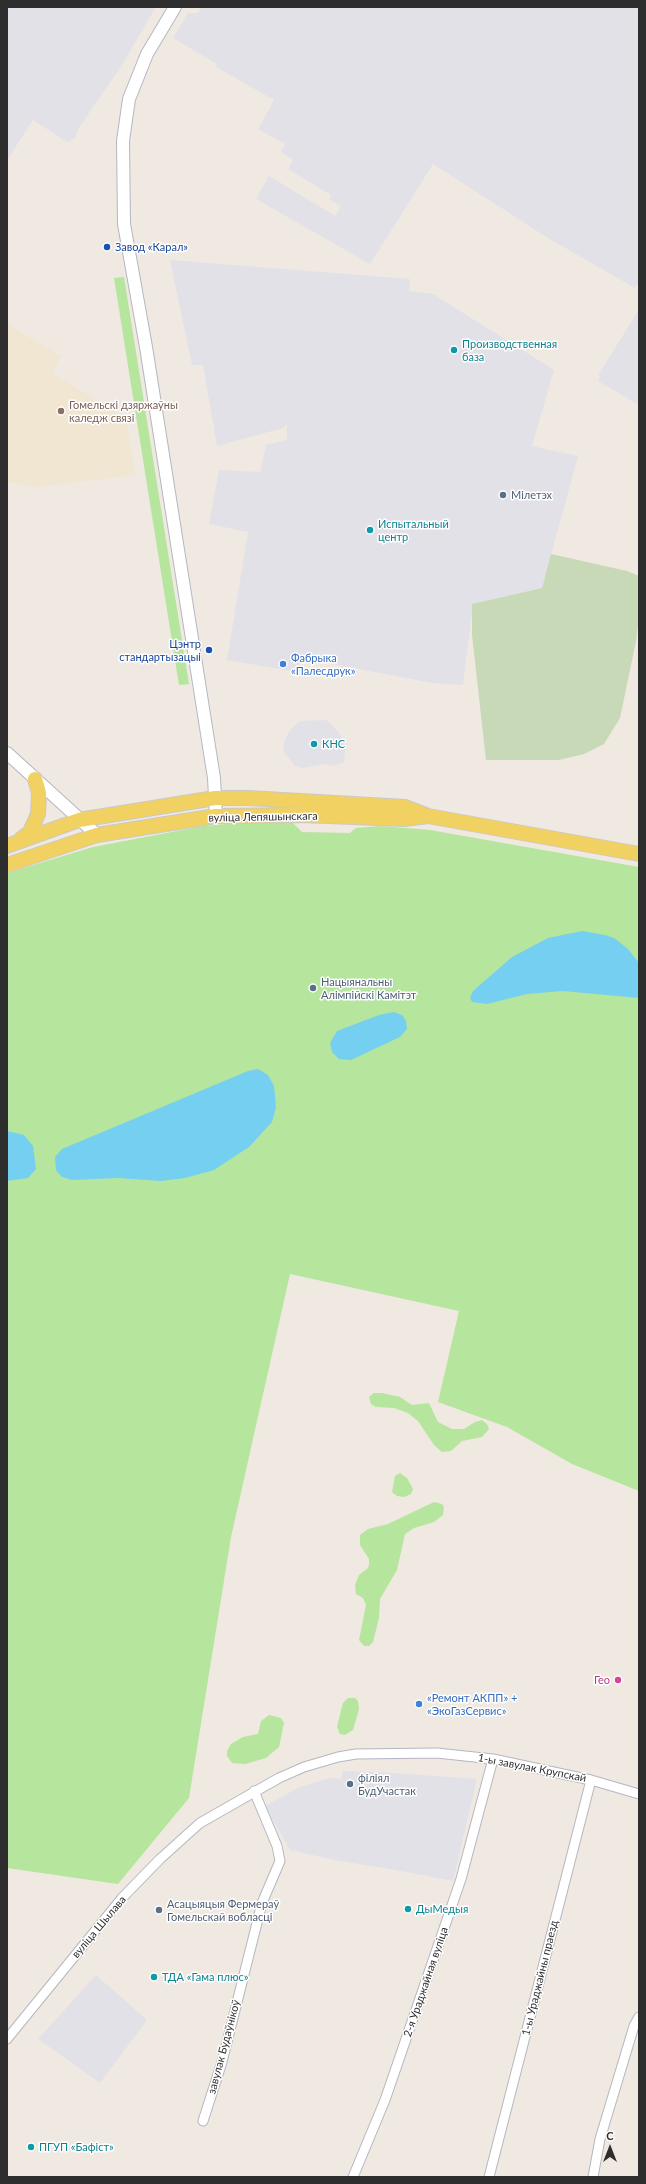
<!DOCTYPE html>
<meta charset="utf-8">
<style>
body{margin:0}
#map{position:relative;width:646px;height:2184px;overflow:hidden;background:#efe9e1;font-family:Lato,sans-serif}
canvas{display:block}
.frame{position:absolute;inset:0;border:8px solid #2e2e2e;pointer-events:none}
.north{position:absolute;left:590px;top:2128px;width:40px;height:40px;-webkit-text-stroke:3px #fff;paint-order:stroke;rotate:0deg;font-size:11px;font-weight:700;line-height:16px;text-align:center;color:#2e2e2e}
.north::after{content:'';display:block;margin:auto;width:14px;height:18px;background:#2e2e2e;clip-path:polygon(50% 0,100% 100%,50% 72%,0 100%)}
</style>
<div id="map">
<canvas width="646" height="2184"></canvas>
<div class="frame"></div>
<div class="north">С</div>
</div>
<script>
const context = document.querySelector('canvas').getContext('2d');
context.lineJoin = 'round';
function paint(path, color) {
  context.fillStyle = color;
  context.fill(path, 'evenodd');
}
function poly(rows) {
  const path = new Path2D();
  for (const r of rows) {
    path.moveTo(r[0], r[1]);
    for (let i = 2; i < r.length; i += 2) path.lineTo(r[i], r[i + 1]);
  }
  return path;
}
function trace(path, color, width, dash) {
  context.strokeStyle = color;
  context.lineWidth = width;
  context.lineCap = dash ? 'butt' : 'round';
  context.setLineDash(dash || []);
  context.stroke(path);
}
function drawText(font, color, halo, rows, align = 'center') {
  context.font = font + ' Lato,sans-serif';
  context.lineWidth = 3;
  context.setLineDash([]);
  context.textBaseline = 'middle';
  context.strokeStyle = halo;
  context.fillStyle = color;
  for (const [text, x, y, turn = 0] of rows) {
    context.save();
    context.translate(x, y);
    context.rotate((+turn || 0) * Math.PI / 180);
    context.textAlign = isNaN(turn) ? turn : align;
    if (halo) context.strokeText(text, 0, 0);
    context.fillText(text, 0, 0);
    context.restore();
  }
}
paint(poly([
 [7,7,156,7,120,68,78,129,75,138,67,142,33,120,8,159],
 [202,7,639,7,639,282,635,288,548,238,433,164,370,264,256,199,269,176,335,216,341,206,329,199,331,195,288,169,293,159,281,152,285,144,258,129,274,100,216,67,217,64,173,38,188,13,198,13],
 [170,260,410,279,409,291,433,294,554,370,532,446,578,456,542,588,473,604,463,685,432,683,301,658,298,672,227,660,248,532,209,524,219,470,260,472,266,445,287,440,287,424,283,428,217,446,203,365,192,365],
 [639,309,639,405,598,381,600,377,598,376],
 [326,720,338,731,346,745,344,762,334,766,326,764,302,768,295,766,283,751,285,739,291,729,300,721],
 [343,1771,380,1772,477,1779,453,1881,390,1869,340,1861,290,1850,265,1806,300,1787,329,1778,341,1779],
 [96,1975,147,2020,100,2083,38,2039]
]), '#e3e1e8');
paint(poly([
 [7,324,61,356,52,373,126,418,135,475,36,487,7,482]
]), '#f0e6d1');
paint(poly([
 [124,277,189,684,179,685,114,278],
 [263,821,293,823,302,832,350,833,356,828,381,826,430,830,639,867,639,1491,572,1464,507,1427,438,1402,459,1311,290,1274,231,1537,189,1798,118,1884,7,1868,7,873,93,847,203,826],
 [374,1393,382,1393,400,1397,412,1405,429,1403,438,1422,452,1429,464,1429,475,1422,482,1420,487,1424,489,1429,482,1437,462,1441,451,1451,442,1452,434,1445,418,1421,408,1413,394,1408,376,1407,371,1404,369,1397],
 [400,1473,407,1478,413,1489,411,1494,404,1497,397,1496,392,1492,395,1476],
 [434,1502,442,1504,444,1507,443,1515,434,1522,414,1528,405,1534,397,1570,380,1599,379,1618,373,1642,369,1646,364,1646,359,1640,366,1605,363,1598,356,1594,355,1585,359,1575,368,1568,369,1564,369,1559,360,1545,360,1535,368,1529,388,1524],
 [348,1698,355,1698,358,1701,359,1709,353,1730,345,1735,340,1734,337,1727,343,1703],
 [269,1715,281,1718,284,1723,279,1747,266,1758,245,1764,232,1763,227,1756,227,1751,231,1744,243,1737,258,1734,261,1721]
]), '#b6e59e');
paint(poly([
 [551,554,627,571,639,576,639,618,636,641,620,718,604,744,584,754,559,760,486,760,472,635,472,604,542,588]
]), '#c8d9b8');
paint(poly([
 [582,931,605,935,614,938,628,949,639,963,639,998,563,991,527,994,487,1004,472,1002,470,998,473,991,512,957,548,938],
 [394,1012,402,1015,406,1021,407,1029,400,1037,351,1060,339,1059,332,1052,330,1043,337,1031,379,1015],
 [258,1069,268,1075,274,1086,276,1107,272,1122,249,1147,214,1170,185,1178,161,1181,118,1178,72,1180,62,1177,56,1170,55,1157,62,1149,248,1071],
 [7,1131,24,1135,33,1146,36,1169,28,1178,7,1181]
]), '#75cff0');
const minor = poly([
 [7,2039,122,1898,160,1859,200,1823,279,1778,304,1767,338,1757,356,1754,437,1753,493,1759,591,1780,639,1794],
 [203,2121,222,2062,262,1903,280,1861,277,1846,254,1791],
 [353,2177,385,2100,461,1879,493,1759],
 [489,2177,591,1780],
 [593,2177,600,2139,634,2026,639,2017]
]);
const secondary = poly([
 [175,7,147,54,129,99,123,141,124,224,146,347,214,778,216,816],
 [7,753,97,835]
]);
const primary = poly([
 [20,840,30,832,38,814,39,793,35,779],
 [7,846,79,820,215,798,248,798,405,807,428,816,639,854],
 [7,865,97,835,216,816,302,815,404,819,428,816]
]);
trace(minor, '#b4b7c1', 11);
trace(secondary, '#b4b7c1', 14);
trace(primary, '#c9c9c9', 16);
trace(minor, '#fff', 9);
trace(secondary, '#fff', 12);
trace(primary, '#f2d163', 14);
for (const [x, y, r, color] of [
 [107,247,4,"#1a4fb4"],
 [454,350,4,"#0f9aa8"],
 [61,411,4,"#8d6e63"],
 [503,495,4,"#5c6f8a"],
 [370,530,4,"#0f9aa8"],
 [209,650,4,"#1a4fb4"],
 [283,664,4,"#3f7fe0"],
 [314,744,4,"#0f9aa8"],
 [313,988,4,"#5c6f8a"],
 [618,1680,4,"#d1479c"],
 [419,1704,4,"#3f7fe0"],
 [350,1784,4,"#5c6f8a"],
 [408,1909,4,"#0f9aa8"],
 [159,1910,4,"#5c6f8a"],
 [154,1977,4,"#0f9aa8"],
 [31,2147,4,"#0f9aa8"]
]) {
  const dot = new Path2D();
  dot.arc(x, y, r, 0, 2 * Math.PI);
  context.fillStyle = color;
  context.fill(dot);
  trace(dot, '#fff', 1.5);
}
drawText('11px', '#164399', '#fff', [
 ["Завод «Карал»",115,247],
 ["Цэнтр",201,644,"right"],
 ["стандартызацыі",201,657,"right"]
], 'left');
drawText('11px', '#0d838f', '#fff', [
 ["Производственная",462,344],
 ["база",462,357],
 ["Испытальный",378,524],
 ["центр",378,537],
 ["КНС",322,744],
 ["ДыМедыя",416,1909],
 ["ТДА «Гама плюс»",162,1977],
 ["ПГУП «Бафіст»",39,2147]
], 'left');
drawText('11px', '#785e54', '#fff', [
 ["Гомельскі дзяржаўны",69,405],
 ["каледж связі",69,418]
], 'left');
drawText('11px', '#4e5e75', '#fff', [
 ["Мілетэх",511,495],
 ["Нацыянальны",321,982],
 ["Алімпійскі Камітэт",321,995],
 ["філіял",358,1778],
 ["БудУчастак",358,1791],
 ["Асацыяцыя Фермераў",167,1904],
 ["Гомельскай вобласці",167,1917]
], 'left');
drawText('11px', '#366cbe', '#fff', [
 ["Фабрыка",291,658],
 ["«Палесдрук»",291,671],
 ["«Ремонт АКПП» +",427,1698],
 ["«ЭкоГазСервис»",427,1711]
], 'left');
drawText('11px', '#2e2e2e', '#fff', [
 ["вуліца Лепяшынскага",263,817,-1],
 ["1-ы завулак Крупскай",532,1768,11],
 ["вуліца Шылава",99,1927,-50],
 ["1-ы Ураджайны праезд",540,1978,-76],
 ["2-я Ураджайная вуліца",426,1982,-71],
 ["завулак Будаўнікоў",224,2047,-75]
]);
drawText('11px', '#b23c85', '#fff', [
 ["Гео",610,1680]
], 'right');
</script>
